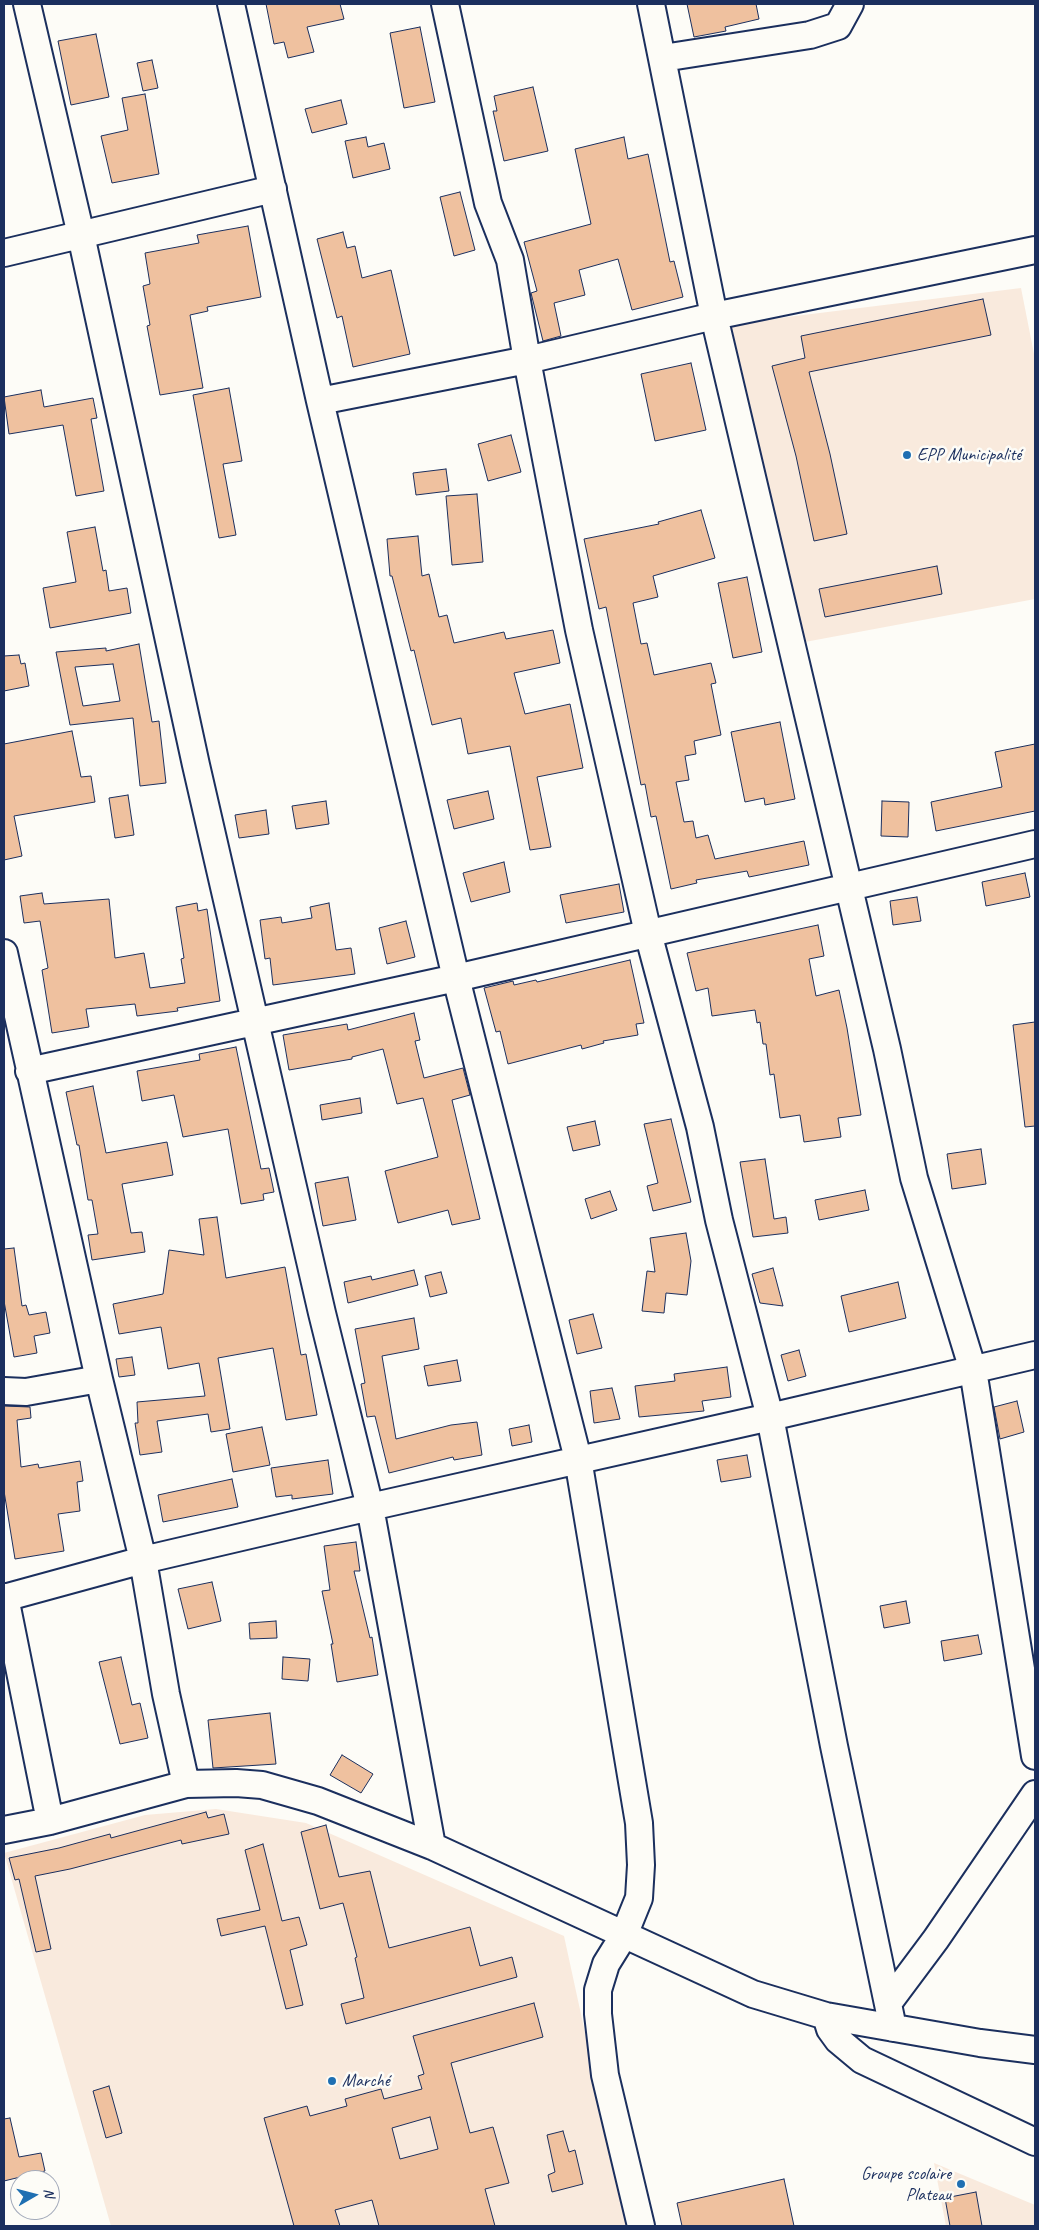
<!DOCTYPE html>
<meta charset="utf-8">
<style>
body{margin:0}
#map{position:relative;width:1039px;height:2230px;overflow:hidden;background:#fdfcf7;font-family:Caveat,sans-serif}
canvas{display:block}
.frame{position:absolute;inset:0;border:5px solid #1b2f5e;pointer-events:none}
.north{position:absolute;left:10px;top:2170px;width:50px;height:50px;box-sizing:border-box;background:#fdfcf7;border:1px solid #a3aaba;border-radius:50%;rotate:82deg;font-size:14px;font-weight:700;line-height:20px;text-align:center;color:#1b2f5e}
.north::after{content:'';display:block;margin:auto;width:18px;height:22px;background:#1f6fb2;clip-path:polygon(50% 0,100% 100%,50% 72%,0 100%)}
</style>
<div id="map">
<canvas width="1039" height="2230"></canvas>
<div class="frame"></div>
<div class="north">N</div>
</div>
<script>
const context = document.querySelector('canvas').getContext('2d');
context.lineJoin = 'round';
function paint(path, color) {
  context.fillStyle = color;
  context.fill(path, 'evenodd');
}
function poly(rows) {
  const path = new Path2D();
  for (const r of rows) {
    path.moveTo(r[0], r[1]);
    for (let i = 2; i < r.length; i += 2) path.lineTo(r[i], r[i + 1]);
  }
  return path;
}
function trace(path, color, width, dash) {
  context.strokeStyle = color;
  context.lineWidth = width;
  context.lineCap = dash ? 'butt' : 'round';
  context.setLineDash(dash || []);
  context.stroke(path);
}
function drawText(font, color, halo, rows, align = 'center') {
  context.font = font + ' Caveat,sans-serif';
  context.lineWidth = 5;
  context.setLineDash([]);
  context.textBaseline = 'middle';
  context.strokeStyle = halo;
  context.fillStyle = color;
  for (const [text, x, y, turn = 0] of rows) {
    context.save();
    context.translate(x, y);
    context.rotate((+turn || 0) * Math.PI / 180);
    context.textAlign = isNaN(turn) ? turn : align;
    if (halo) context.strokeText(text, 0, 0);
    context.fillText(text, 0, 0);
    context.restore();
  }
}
paint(poly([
 [1021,288,1035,359,1035,599,805,642,731,324],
 [216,1809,306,1823,564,1936,627,2226,111,2226,4,1853,145,1815],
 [934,2163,1035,2205,1035,2226,946,2226]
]), '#f9eadd');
const building = poly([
 [266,4,340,4,344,19,307,27,314,52,288,58,284,42,274,44,266,4],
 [687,4,756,4,759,19,725,27,726,31,694,37,687,4],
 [420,27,435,102,404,108,390,33,420,27],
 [96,34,109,97,71,105,58,41,96,34],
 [152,60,158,88,143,91,137,63,152,60],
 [533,87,548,151,504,161,493,111,497,111,494,96,533,87],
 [145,94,159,174,112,183,101,136,128,130,122,98,145,94],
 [341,100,347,124,312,133,305,109,341,100],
 [366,137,368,147,384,143,390,169,353,178,345,141,366,137],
 [624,137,628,159,648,154,670,262,674,261,683,297,632,310,618,259,579,270,585,295,554,303,561,336,543,341,531,293,537,291,524,242,591,224,575,149,624,137],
 [460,192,475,250,454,256,440,197,460,192],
 [248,226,261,297,207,307,208,311,190,315,203,388,160,395,147,326,150,325,143,286,150,284,145,253,199,243,197,235,248,226],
 [343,232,347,248,355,246,362,278,391,270,410,354,353,367,342,316,337,318,317,239,343,232],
 [983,299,991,335,809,372,830,454,847,534,814,541,796,456,772,366,805,358,801,336,983,299],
 [691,363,706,430,655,441,641,374,691,363],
 [229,388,242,461,223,464,236,535,219,538,193,395,229,388],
 [41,390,44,407,93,398,97,418,91,419,104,491,76,496,63,425,9,434,4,397,41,390],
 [511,435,521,472,488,481,478,444,511,435],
 [446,469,449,491,416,495,413,473,446,469],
 [477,494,483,562,452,565,446,496,477,494],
 [701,510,715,558,653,576,658,597,633,603,641,644,647,643,654,675,711,663,716,683,711,684,721,735,694,741,696,754,685,756,689,780,676,782,684,822,693,821,696,838,708,835,715,859,804,841,809,865,749,877,747,871,696,880,697,883,671,889,656,816,651,817,645,784,641,785,606,607,599,609,584,539,659,524,658,522,701,510],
 [95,527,103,571,106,570,109,591,127,588,131,613,50,628,43,588,76,582,67,532,95,527],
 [418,536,422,576,429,574,439,617,447,615,454,643,504,632,506,639,553,630,560,663,514,673,525,714,570,704,583,768,537,777,551,847,530,850,510,746,468,754,461,718,432,725,414,650,411,651,392,576,390,576,387,539,418,536],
 [937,566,942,594,825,617,819,589,937,566],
 [747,577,762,652,733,658,718,583,747,577],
 [139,644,152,722,159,721,166,783,140,786,133,718,70,725,56,652,106,648,106,651,139,644],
 [113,664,120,701,83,706,75,667,113,664],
 [19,655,21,664,25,663,29,686,4,691,4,656,19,655],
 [780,722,795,799,765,805,764,798,745,802,731,732,780,722],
 [72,731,81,777,91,776,95,802,14,816,22,856,4,860,4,744,72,731],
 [1035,744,1035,811,936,831,931,802,1002,787,995,752,1035,744],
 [488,791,494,819,454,829,447,800,488,791],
 [128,795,134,835,115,838,109,798,128,795],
 [326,801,329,824,296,829,292,806,326,801],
 [882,801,909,802,908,837,881,836,882,801],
 [266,810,269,834,239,838,235,815,266,810],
 [504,862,510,892,471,902,463,873,504,862],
 [1025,873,1030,897,986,906,982,882,1025,873],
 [619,884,624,912,566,923,560,895,619,884],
 [42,893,44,904,109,899,115,958,144,953,150,988,185,983,181,959,184,958,176,907,197,903,198,911,207,909,220,1001,177,1008,178,1011,137,1016,135,1004,86,1009,89,1027,52,1033,42,970,48,968,40,921,24,923,20,896,42,893],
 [917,897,921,921,893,925,890,901,917,897],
 [329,903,336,950,351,948,355,974,273,985,270,958,265,959,260,920,281,917,282,923,312,918,310,907,329,903],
 [406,921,415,957,387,964,379,928,406,921],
 [818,925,824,956,809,959,816,996,839,990,847,1028,861,1115,838,1118,841,1137,804,1142,800,1115,780,1118,774,1074,770,1075,766,1044,763,1044,760,1022,757,1023,755,1010,712,1016,708,988,696,991,687,953,818,925],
 [630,960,644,1023,636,1024,638,1035,603,1041,604,1043,582,1049,581,1045,508,1064,500,1031,496,1032,484,988,513,981,514,985,536,980,537,982,630,960],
 [414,1013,420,1040,415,1041,424,1078,463,1068,470,1095,452,1100,480,1219,452,1225,448,1210,398,1223,385,1171,438,1157,423,1098,397,1104,383,1049,352,1057,352,1059,289,1070,283,1035,347,1024,348,1030,414,1013],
 [1035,1022,1035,1126,1025,1127,1013,1025,1035,1022],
 [236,1047,261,1169,269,1168,274,1192,263,1194,264,1200,241,1204,228,1129,183,1137,174,1095,142,1101,137,1071,200,1060,199,1054,236,1047],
 [93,1086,106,1153,167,1142,173,1175,122,1184,131,1233,142,1232,145,1252,92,1260,88,1235,98,1234,92,1200,88,1200,79,1145,77,1145,66,1092,93,1086],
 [360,1098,362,1113,322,1120,320,1105,360,1098],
 [671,1119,691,1202,653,1211,647,1186,658,1183,644,1124,671,1119],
 [595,1121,600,1145,573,1151,567,1127,595,1121],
 [981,1149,986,1184,952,1189,947,1154,981,1149],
 [765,1159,774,1219,786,1217,788,1233,753,1237,740,1162,765,1159],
 [348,1177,356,1220,323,1226,315,1183,348,1177],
 [865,1190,869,1210,819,1220,815,1200,865,1190],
 [610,1191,617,1210,591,1219,585,1199,610,1191],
 [217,1217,226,1278,285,1267,301,1355,306,1354,317,1415,286,1420,273,1348,218,1358,230,1429,211,1432,208,1414,157,1421,162,1452,140,1455,135,1423,138,1423,137,1402,205,1396,199,1363,168,1369,161,1327,119,1334,113,1304,163,1294,169,1250,204,1255,199,1219,217,1217],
 [686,1233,691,1261,687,1295,666,1293,664,1313,642,1311,647,1271,655,1272,650,1238,686,1233],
 [14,1248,22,1306,26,1305,29,1315,46,1312,50,1333,34,1336,37,1353,14,1357,4,1301,4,1249,14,1248],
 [773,1268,783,1306,760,1303,752,1274,773,1268],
 [414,1270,418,1285,348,1303,344,1282,371,1276,372,1280,414,1270],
 [441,1272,447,1293,430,1297,425,1276,441,1272],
 [898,1282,906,1318,849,1332,841,1296,898,1282],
 [593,1314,602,1348,577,1354,569,1320,593,1314],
 [414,1318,419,1349,382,1356,396,1439,451,1425,477,1422,482,1455,454,1460,453,1457,389,1473,375,1416,367,1417,361,1384,365,1383,355,1329,414,1318],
 [799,1350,806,1376,788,1381,781,1355,799,1350],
 [132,1357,135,1375,119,1377,116,1359,132,1357],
 [457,1360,461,1381,428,1386,424,1366,457,1360],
 [727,1367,731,1397,702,1401,704,1411,639,1417,635,1386,675,1381,674,1374,727,1367],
 [612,1388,620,1419,594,1423,590,1391,612,1388],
 [1017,1401,1024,1432,1000,1439,994,1407,1017,1401],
 [4,1406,30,1407,31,1418,17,1420,21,1467,38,1464,39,1468,80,1461,83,1481,77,1482,80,1511,58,1514,64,1551,15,1559,4,1491,4,1406],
 [529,1425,532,1442,512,1446,509,1429,529,1425],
 [262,1427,270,1465,233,1472,226,1434,262,1427],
 [747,1455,751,1477,721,1482,717,1460,747,1455],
 [328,1460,333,1494,292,1499,292,1495,276,1497,271,1468,328,1460],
 [232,1479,238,1507,163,1522,158,1495,232,1479],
 [356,1542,360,1571,354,1571,370,1638,372,1637,378,1675,337,1682,331,1644,333,1644,322,1591,330,1590,324,1546,356,1542],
 [212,1582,221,1621,188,1629,178,1589,212,1582],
 [906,1601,910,1623,884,1628,880,1606,906,1601],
 [276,1621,277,1638,250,1639,249,1623,276,1621],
 [978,1635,982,1654,944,1661,941,1641,978,1635],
 [121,1657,132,1705,140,1703,148,1738,120,1744,99,1662,121,1657],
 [283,1657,310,1659,308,1681,282,1679,283,1657],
 [270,1713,276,1764,213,1768,208,1720,270,1713],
 [342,1755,373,1774,361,1793,330,1775,342,1755],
 [206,1812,208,1818,224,1814,229,1834,182,1844,181,1840,70,1869,35,1876,51,1949,36,1952,19,1879,15,1880,9,1858,59,1848,110,1834,111,1838,206,1812],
 [326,1825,339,1877,370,1871,389,1948,470,1927,480,1966,512,1957,517,1977,346,2024,341,2004,364,1998,355,1958,357,1957,343,1903,320,1909,301,1832,326,1825],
 [263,1844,282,1921,299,1917,307,1945,290,1950,303,2005,286,2009,265,1926,221,1936,217,1919,260,1910,245,1850,263,1844],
 [534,2003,543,2037,451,2063,470,2133,493,2127,509,2183,485,2189,495,2226,379,2226,372,2200,335,2210,340,2226,294,2226,264,2118,307,2106,310,2116,347,2106,345,2099,381,2089,384,2099,422,2089,418,2076,424,2074,413,2036,534,2003],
 [430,2117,438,2149,400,2159,392,2128,430,2117],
 [109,2086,122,2133,106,2138,93,2091,109,2086],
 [10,2118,19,2157,41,2153,45,2171,4,2181,4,2119,10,2118],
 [563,2131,569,2152,575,2150,583,2184,552,2192,548,2175,555,2172,547,2135,563,2131],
 [784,2179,794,2226,682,2226,677,2203,784,2179],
 [976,2192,982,2226,950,2226,945,2198,976,2192]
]);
paint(building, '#efc19f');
trace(building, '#1b2f5e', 1);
const minor = poly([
 [27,4,81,235,196,765,322,1313,370,1507,432,1846],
 [231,4,320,401,456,978,578,1459,639,1823,641,1865,639,1898,624,1935,606,1964,598,1990,598,2014,605,2075,641,2226],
 [445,4,488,203,510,260,527,360,579,630,648,933,700,1127,719,1220,770,1417,834,1746,893,2028],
 [651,4,714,316,887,1049,914,1178,973,1370,1035,1756],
 [663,58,810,35,838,26,850,4],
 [4,253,273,189],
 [320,401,527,360,714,316,1035,250],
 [4,953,99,1379,143,1560,166,1694,186,1784],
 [29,1071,456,978,1035,844],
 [4,1391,26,1392,99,1379],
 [5,1597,50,1821],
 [4,1598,143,1560,370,1507,770,1417,1035,1355],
 [4,1830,50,1821,186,1784,236,1783,262,1785,318,1801,432,1846,753,1994,826,2016,980,2043,1035,2050],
 [889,2002,936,1939,1035,1794],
 [826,2016,830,2029,838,2040,862,2060,1035,2142]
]);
trace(minor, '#1b2f5e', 30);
trace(minor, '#fdfcf7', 26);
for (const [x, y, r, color] of [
 [907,455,5,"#1f6fb2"],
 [332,2081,5,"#1f6fb2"],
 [961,2184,5,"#1f6fb2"]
]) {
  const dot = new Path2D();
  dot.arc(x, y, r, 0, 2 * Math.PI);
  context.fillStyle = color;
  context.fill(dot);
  trace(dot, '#fdfcf7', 2);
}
drawText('18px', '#1b2f5e', '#fdfcf7', [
 ["EPP Municipalité",917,455],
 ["Marché",342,2081],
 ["Groupe scolaire",951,2174,"right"],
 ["Plateau",951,2195,"right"]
], 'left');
</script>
